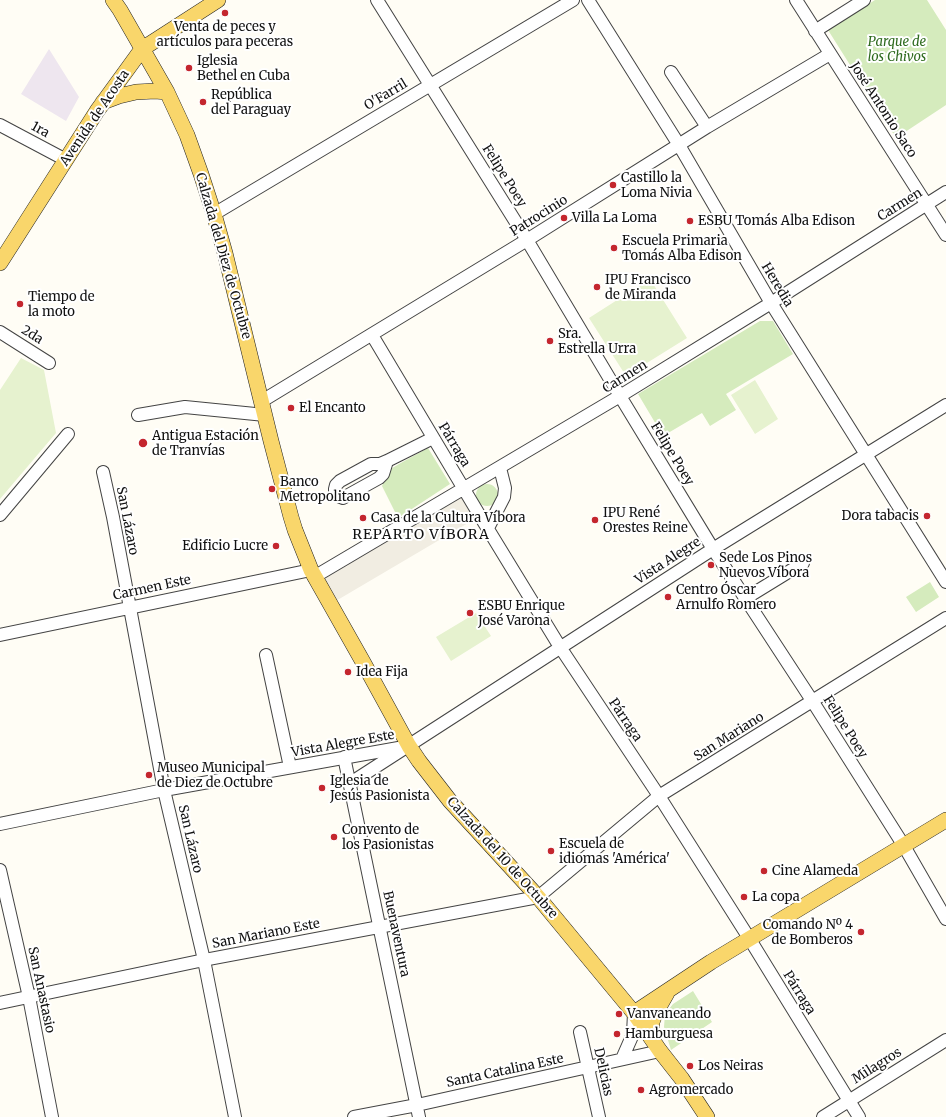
<!DOCTYPE html>
<meta charset="utf-8">
<style>
body{margin:0}
canvas{display:block;background:#fffdf5}
</style>
<canvas width="946" height="1117"></canvas>
<script>
const context = document.querySelector('canvas').getContext('2d');
context.lineJoin = 'round';
function paint(path, color) {
  context.fillStyle = color;
  context.fill(path, 'evenodd');
}
function poly(rows) {
  const path = new Path2D();
  for (const r of rows) {
    if (r.length === 3) {
      path.moveTo(r[0] + r[2], r[1]);
      path.arc(r[0], r[1], r[2], 0, 2 * Math.PI);
      continue;
    }
    path.moveTo(r[0], r[1]);
    for (let i = 2; i < r.length; i += 2) path.lineTo(r[i], r[i + 1]);
  }
  return path;
}
function trace(path, color, width, dash) {
  context.strokeStyle = color;
  context.lineWidth = width;
  context.lineCap = dash ? 'butt' : 'round';
  context.setLineDash(dash || []);
  context.stroke(path);
}
function drawText(font, color, halo, rows, align = 'center') {
  context.font = font + ' Merriweather,serif';
  context.lineWidth = 4;
  context.setLineDash([]);
  context.textBaseline = 'middle';
  context.strokeStyle = halo;
  context.fillStyle = color;
  for (const [text, x, y, turn = 0] of rows) {
    context.save();
    context.translate(x, y);
    context.rotate((+turn || 0) * Math.PI / 180);
    context.textAlign = isNaN(turn) ? turn : align;
    if (halo) context.strokeText(text, 0, 0);
    context.fillText(text, 0, 0);
    context.restore();
  }
}
paint(poly([
 [49,49,79,97,66,121,21,94]
]), '#eee6ef');
paint(poly([
 [875,0,927,0,946,30,946,105,896,138,828,30],
 [760,321,773,321,793,354,726,394,736,410,710,426,702,413,663,436,638,394],
 [428,448,450,484,398,518,382,486,389,470,399,464],
 [487,495,11],
 [930,582,939,597,916,612,906,597],
 [693,991,712,1022,671,1050,664,1027,665,1014,673,1004]
]), '#d5ebbd');
paint(poly([
 [650,279,687,338,626,376,589,318],
 [21,358,44,370,56,433,0,499,0,390],
 [755,380,778,419,755,434,731,395],
 [476,613,491,636,451,661,436,637]
]), '#e6f2cf');
paint(poly([
 [464,489,480,516,329,605,314,577]
]), '#f1ede2');
const minor = poly([
 [377,0,527,240,620,396,713,549,813,702,904,846,946,919],
 [588,0,679,145,771,303,946,582],
 [796,0,946,235],
 [815,31,864,0],
 [671,72,707,127],
 [0,125,66,160],
 [214,214,573,0],
 [0,332,49,363],
 [372,335,480,516,560,647,659,796,749,938,859,1117],
 [262,401,527,240,707,127,830,54],
 [138,415,185,407,265,415],
 [387,461,383,474,379,478,343,498,338,496,335,493,335,489,336,485,340,481,371,464,380,464,387,461,433,438],
 [103,472,113,517,164,790,204,960,235,1117],
 [0,515,68,434],
 [488,528,504,497,505,488,500,468],
 [314,577,620,396,771,303,946,192],
 [746,598,803,563],
 [0,635,311,570],
 [266,655,290,767],
 [344,757,419,1117],
 [349,784,713,549,946,405],
 [0,824,164,790,404,747],
 [0,870,29,997,52,1117],
 [0,1003,204,960,538,897,659,796,946,618],
 [580,1032,599,1117],
 [622,1059,633,1034,634,1013],
 [354,1117,417,1105,660,1051],
 [823,1117,946,1040]
]);
const major = poly([
 [113,0,120,10,167,92,187,135,201,174,214,214,225,253,271,441,291,517,295,530,311,570,363,662,409,746,419,761,450,801,538,897,634,1013,660,1051,682,1079,707,1117],
 [103,102,119,96,136,92,155,91,167,92],
 [0,263,97,111,142,49,218,0],
 [634,1013,711,962,946,820],
 [651,1038,652,1022,655,1014,667,993]
]);
trace(minor, '#444', 14);
trace(major, '#222', 16);
trace(minor, '#fff', 12);
trace(major, '#f9d66b', 15);
for (const [x, y, r, color] of [
 [225,13,4,"#c4262e"],
 [189,68,4,"#c4262e"],
 [203,102,4,"#c4262e"],
 [613,185,4,"#c4262e"],
 [564,218,4,"#c4262e"],
 [690,221,4,"#c4262e"],
 [614,248,4,"#c4262e"],
 [597,287,4,"#c4262e"],
 [20,304,4,"#c4262e"],
 [550,341,4,"#c4262e"],
 [291,408,4,"#c4262e"],
 [143,443,5,"#c4262e"],
 [272,489,4,"#c4262e"],
 [927,516,4,"#c4262e"],
 [363,518,4,"#c4262e"],
 [595,520,4,"#c4262e"],
 [276,546,4,"#c4262e"],
 [711,565,4,"#c4262e"],
 [668,597,4,"#c4262e"],
 [470,613,4,"#c4262e"],
 [348,672,4,"#c4262e"],
 [149,775,4,"#c4262e"],
 [322,788,4,"#c4262e"],
 [334,837,4,"#c4262e"],
 [551,851,4,"#c4262e"],
 [764,871,4,"#c4262e"],
 [744,897,4,"#c4262e"],
 [861,932,4,"#c4262e"],
 [619,1014,4,"#c4262e"],
 [617,1034,4,"#c4262e"],
 [690,1066,4,"#c4262e"],
 [641,1090,4,"#c4262e"]
]) {
  const dot = new Path2D();
  dot.arc(x, y, r, 0, 2 * Math.PI);
  context.fillStyle = color;
  context.fill(dot);
  trace(dot, '#fff', 1.5);
}
drawText('13px', '#111', '#fff', [
 ["Venta de peces y",225,27,"center"],
 ["artículos para peceras",225,42,"center"],
 ["Iglesia",197,61],
 ["Bethel en Cuba",197,76],
 ["República",211,95],
 ["del Paraguay",211,110],
 ["Castillo la",621,178],
 ["Loma Nivia",621,193],
 ["Villa La Loma",572,218],
 ["ESBU Tomás Alba Edison",698,221],
 ["Escuela Primaria",622,241],
 ["Tomás Alba Edison",622,256],
 ["IPU Francisco",605,280],
 ["de Miranda",605,295],
 ["Tiempo de",28,297],
 ["la moto",28,312],
 ["Sra.",558,334],
 ["Estrella Urra",558,349],
 ["El Encanto",299,408],
 ["Antigua Estación",152,436],
 ["de Tranvías",152,451],
 ["Banco",280,482],
 ["Metropolitano",280,497],
 ["IPU René",603,513],
 ["Orestes Reine",603,528],
 ["Dora tabacis",919,516,"right"],
 ["Casa de la Cultura Víbora",371,518],
 ["Edificio Lucre",268,546,"right"],
 ["Sede Los Pinos",719,558],
 ["Nuevos Víbora",719,573],
 ["Centro Óscar",676,590],
 ["Arnulfo Romero",676,605],
 ["ESBU Enrique",478,606],
 ["José Varona",478,621],
 ["Idea Fija",356,672],
 ["Museo Municipal",157,768],
 ["de Diez de Octubre",157,783],
 ["Iglesia de",330,781],
 ["Jesús Pasionista",330,796],
 ["Convento de",342,830],
 ["los Pasionistas",342,845],
 ["Escuela de",559,844],
 ["idiomas 'América'",559,859],
 ["Cine Alameda",772,871],
 ["La copa",752,897],
 ["Comando Nº 4",853,925,"right"],
 ["de Bomberos",853,940,"right"],
 ["Vanvaneando",627,1014],
 ["Hamburguesa",625,1034],
 ["Los Neiras",698,1066],
 ["Agromercado",649,1090]
], 'left');
drawText('italic 13px', '#2f6b1f', '#fff', [
 ["Parque de",897,42],
 ["los Chivos",897,57]
]);
drawText('13px', '#111', '#fff', [
 ["O'Farril",386,95,-31],
 ["José Antonio Saco",883,110,57],
 ["Avenida de Acosta",95,118,-56],
 ["1ra",40,130,29],
 ["Felipe Poey",504,176,58],
 ["Carmen",900,205,-32],
 ["Patrocinio",539,216,-32],
 ["Calzada del Diez de Octubre",223,256,74],
 ["Heredia",777,285,59],
 ["2da",32,335,32],
 ["Carmen",625,377,-32],
 ["Párraga",454,445,59],
 ["Felipe Poey",672,454,59],
 ["San Lázaro",127,521,79],
 ["Vista Alegre",668,561,-33],
 ["Carmen Este",152,588,-12],
 ["Párraga",625,720,56],
 ["Felipe Poey",845,727,58],
 ["San Mariano",729,737,-32],
 ["Vista Alegre Este",343,744,-10],
 ["San Lázaro",190,839,77],
 ["Calzada del 10 de Octubre",502,858,48],
 ["San Mariano Este",266,934,-11],
 ["Buenaventura",396,934,78],
 ["San Anastasio",41,990,78],
 ["Párraga",799,993,58],
 ["Milagros",877,1066,-32],
 ["Santa Catalina Este",505,1071,-12],
 ["Delicias",603,1072,78]
]);
context.letterSpacing = '1px';
drawText('14px', '#111', '#fff', [
 ["REPARTO VÍBORA",421,535]
]);
context.letterSpacing = '0px';
</script>
